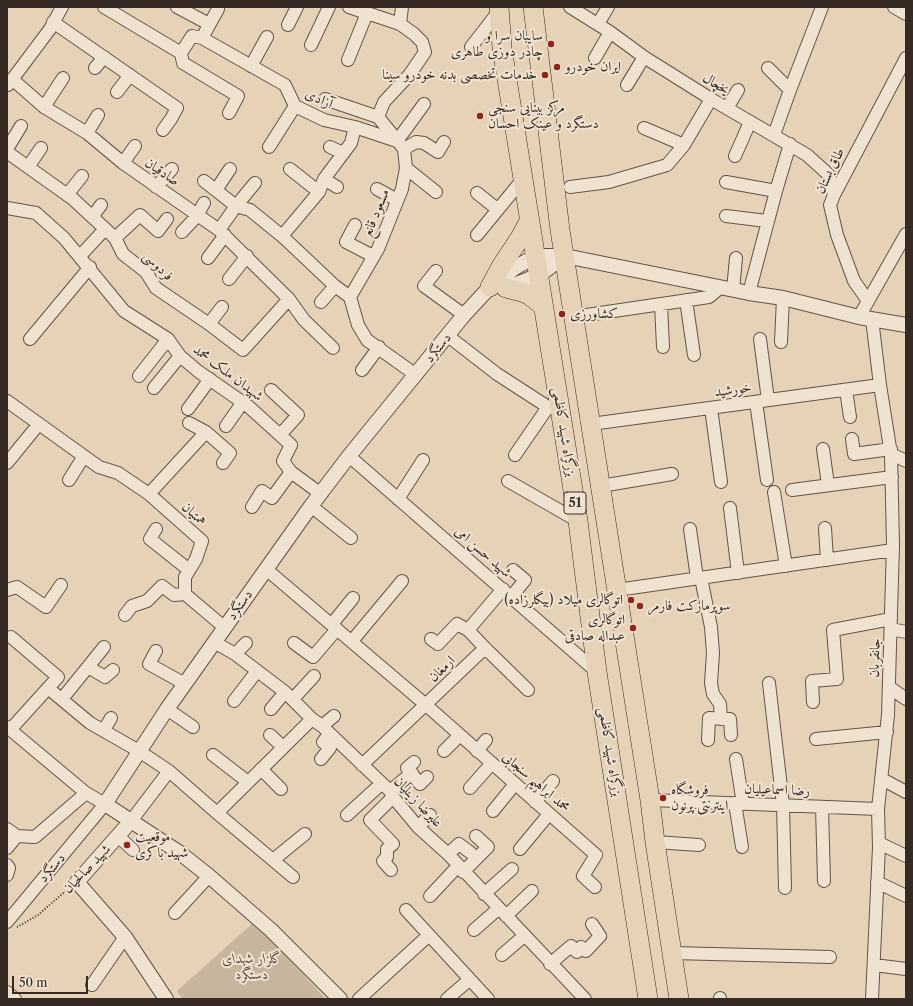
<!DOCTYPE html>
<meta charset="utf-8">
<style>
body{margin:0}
#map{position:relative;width:913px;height:1006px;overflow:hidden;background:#e6d2b7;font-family:"Libre Caslon Text",serif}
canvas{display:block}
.frame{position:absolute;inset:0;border:8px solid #372a25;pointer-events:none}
.scale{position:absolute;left:12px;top:976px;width:76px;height:18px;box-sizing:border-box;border:2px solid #372a25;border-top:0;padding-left:5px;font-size:12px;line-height:14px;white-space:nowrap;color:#372a25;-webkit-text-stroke:3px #efe2d0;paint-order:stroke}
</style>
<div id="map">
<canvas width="913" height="1006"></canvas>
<div class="frame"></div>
<div class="scale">50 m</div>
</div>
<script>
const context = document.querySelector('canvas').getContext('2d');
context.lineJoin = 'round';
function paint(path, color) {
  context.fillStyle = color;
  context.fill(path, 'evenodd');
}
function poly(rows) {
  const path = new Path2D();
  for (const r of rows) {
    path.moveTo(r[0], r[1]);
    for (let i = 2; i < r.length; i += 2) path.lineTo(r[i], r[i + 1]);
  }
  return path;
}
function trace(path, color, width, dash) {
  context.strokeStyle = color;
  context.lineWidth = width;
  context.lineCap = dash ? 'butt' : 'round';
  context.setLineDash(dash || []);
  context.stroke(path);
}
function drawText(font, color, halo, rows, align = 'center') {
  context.font = font + ' "Libre Caslon Text",Amiri,serif';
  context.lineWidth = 4;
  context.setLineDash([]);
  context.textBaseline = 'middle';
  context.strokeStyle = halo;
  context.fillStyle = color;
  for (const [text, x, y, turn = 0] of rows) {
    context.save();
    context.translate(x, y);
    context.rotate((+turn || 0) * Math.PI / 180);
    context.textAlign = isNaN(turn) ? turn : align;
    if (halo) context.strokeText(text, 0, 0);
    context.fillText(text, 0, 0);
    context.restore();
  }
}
paint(poly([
 [254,922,326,999,182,999,177,991]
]), '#c8b59e');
const minor = poly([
 [104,7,181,53,183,63,238,96,229,113],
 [177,7,209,24],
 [349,7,400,24],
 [402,7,400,24,414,34,422,42,425,52,410,74,384,102,378,117,404,149,406,168,402,189,378,249,350,297,358,325,367,340,416,375],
 [570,7,610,32,644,57,711,99,807,155,829,175,834,195],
 [894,7,906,14],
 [53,22,177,108,171,119,163,130],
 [598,24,608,7],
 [288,25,297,7],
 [202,38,285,85,295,106,324,120,355,127,397,141,424,104],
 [311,45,329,7],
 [471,47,499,11],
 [181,53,192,36,202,38,218,9],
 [595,58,610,32],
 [348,60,367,13],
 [251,66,267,37],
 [95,68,104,57],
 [768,68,790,90],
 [12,79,44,107,87,133,123,163,219,230,289,299,304,320,333,348],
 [8,85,50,29,62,7],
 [627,85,644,57],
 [117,92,130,75],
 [325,99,378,117],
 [44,107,63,78],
 [727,108,738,90],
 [644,128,684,145],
 [87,133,98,115],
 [774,135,790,90,822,7],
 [269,147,295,106],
 [330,147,343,153],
 [7,149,21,126],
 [404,149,416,142,424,143,438,152,444,142],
 [7,152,73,199,115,238,123,254,146,272,156,288,209,324,243,350,289,299],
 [735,156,750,122],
 [123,163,135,146],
 [28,167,41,148],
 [406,168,436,192],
 [290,169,319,192],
 [324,179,337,187],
 [204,181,236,206,250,210,282,236,335,286,350,297],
 [726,182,776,191],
 [156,187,172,169],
 [570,187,609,182,667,165,684,145,711,99],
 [377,189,397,200],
 [216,190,230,169],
 [477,193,497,209],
 [67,195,82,176],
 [7,208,36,213,64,238,124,311,168,339,180,356,199,372,248,406,291,445,283,461,291,472,321,494],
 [726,216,767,221],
 [92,217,101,205],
 [355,225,346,242,373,256],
 [219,230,236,206,255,183],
 [182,232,197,216,204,203],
 [477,235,523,179],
 [282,236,319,192,324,179,351,143,355,127],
 [115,238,140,215,158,231,167,219],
 [80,256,105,229],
 [208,258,225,235],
 [436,271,424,286,464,315],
 [229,279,247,256],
 [733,290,736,258],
 [749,293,776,191,790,144],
 [686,300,694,355],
 [868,301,854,281,837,235,830,205,834,195,906,58],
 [321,302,335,286],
 [661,304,663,347],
 [573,317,709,297,721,287],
 [859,317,906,234],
 [872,319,880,385,891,454,893,545,888,715,878,809,879,847,872,999],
 [209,324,222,307],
 [448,336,497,374,548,407,560,407],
 [30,339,90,267],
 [760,339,768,400],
 [781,342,783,298],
 [362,370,379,347],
 [139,376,168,339],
 [154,388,180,356],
 [271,390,298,415,280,435],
 [846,390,850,417],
 [7,401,99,467,118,473,149,494,202,541,196,559,185,577,185,594,224,627],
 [756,402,767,480],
 [711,408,721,482],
 [188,409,210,379],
 [189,423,206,432,230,453,223,463],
 [591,424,880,385],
 [226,426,243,402],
 [852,439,854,454,891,449],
 [823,449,828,485],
 [891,454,906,461],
 [515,455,548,407],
 [349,456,597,672],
 [7,463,38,425],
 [69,480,84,456],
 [508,481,578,521],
 [601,486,672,474],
 [792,490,892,477],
 [774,492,786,566],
 [149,494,206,432],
 [398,499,423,460],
 [311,506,351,538],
 [252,507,262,491,272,498,291,472],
 [730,508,738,573],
 [825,528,827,560],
 [156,529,150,539,189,570],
 [690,529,697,578],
 [266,569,426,705,596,855,583,876,595,887],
 [701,578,711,627,713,653,711,683,713,694,720,704,721,719],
 [7,590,17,587,46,607,61,585],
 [617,590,893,550],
 [511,597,525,580,513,570],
 [125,615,132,606,147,601,162,586,174,595,185,594],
 [332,624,353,598],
 [891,629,906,632],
 [11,637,58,677,48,688],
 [431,639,438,644,457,624,468,630],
 [352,641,402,581],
 [214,642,235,654,285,692,312,719,322,726,390,791,393,797,418,827,448,854,585,999],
 [294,643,313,657,337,629],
 [485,648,528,690],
 [156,651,149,664,185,684],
 [235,654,246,643],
 [88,667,105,677,113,670],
 [769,683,783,805,785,888],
 [889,687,906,699],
 [62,699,104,647],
 [293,699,314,676],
 [234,701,257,671],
 [813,702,812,681,837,679,833,630,891,619],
 [167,709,193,727],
 [271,709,285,692],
 [322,726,334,716],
 [7,727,86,793,105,804,7,922],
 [10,730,48,688,90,723,139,751,169,771,217,813,293,877],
 [104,730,111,718],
 [270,735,283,747],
 [816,739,887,732],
 [708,740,709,718,730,719,731,735],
 [444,751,460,735],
 [477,751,486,740],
 [213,755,248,782],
 [321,759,330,748,323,742,329,734],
 [736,759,743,804],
 [414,762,407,768,420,784,427,777],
 [362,765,485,648,468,630,503,589],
 [261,769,281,789],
 [882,779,906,792],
 [470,788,492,763],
 [390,791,412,773],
 [650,800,878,809],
 [535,802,553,781],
 [735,803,742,847],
 [822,807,824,881],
 [493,811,515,784],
 [217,813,312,719],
 [347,815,381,784],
 [131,821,169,771],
 [418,827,430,815],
 [7,829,17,836,35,837,86,793],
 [118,836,133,850],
 [655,842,699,845],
 [879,843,906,856],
 [7,848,17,836],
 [520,849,549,814],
 [448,854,459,844,471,853],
 [273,860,305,834],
 [7,865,9,868,7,875],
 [391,870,383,861,387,857,387,849,393,844,370,820,393,797],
 [463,872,488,847,476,836],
 [877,882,906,896],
 [484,894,512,869],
 [430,896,458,866],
 [406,910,488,999],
 [175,913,209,876],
 [506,916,532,891],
 [474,930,498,909],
 [672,953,830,957],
 [502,955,524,936],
 [550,964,571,946,577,952,581,947,586,951,600,936,592,924],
 [874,965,906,969],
 [92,985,125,937],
 [7,992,15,999],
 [359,999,429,935],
 [447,999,469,980],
 [720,999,720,998]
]);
const tertiary = poly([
 [504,289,539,275,565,256],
 [131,821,77,882,125,937,166,999],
 [340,999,271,930,209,876,180,853,105,804,167,709,311,506,349,456,464,315,490,287,516,267,536,256,565,256,749,293,783,298,859,317,906,325]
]);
const trunk = poly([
 [499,7,502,48,578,521,597,672,648,999],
 [533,7,560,230,650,800,655,842,679,999],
 [490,287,502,265,520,238,529,221],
 [506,288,522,292,529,295,543,306]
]);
trace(minor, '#63544a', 14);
trace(tertiary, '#63544a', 16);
trace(trunk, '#372a25', 20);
trace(poly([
 [17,927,38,915,68,889]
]), '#372a25', 2, [1, 2]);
trace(minor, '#efe2d0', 12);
trace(tertiary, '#efe2d0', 14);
trace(trunk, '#e6d2b7', 19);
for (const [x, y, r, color] of [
 [551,44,4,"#8f2418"],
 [557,67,4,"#8f2418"],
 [545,75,4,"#8f2418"],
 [480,116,4,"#8f2418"],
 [562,314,4,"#8f2418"],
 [631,600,4,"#8f2418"],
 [640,606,4,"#8f2418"],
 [633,628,4,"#8f2418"],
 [663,798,4,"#8f2418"],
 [127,845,4,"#8f2418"]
]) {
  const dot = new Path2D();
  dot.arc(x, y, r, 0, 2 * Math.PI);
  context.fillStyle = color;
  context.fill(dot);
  trace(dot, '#efe2d0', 1.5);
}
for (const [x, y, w] of [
 [575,503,22]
]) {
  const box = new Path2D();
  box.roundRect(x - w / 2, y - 11, w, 22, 3);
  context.fillStyle = '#efe2d0';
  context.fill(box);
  trace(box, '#372a25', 1);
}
drawText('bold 13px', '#372a25', null, [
 ["51",575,503]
]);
drawText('14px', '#372a25', '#efe2d0', [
 ["سایبان سرا و",543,36,"right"],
 ["چادر دوزی طاهری",543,52,"right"],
 ["ایران خودرو",565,67],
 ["خدمات تخصصی بدنه خودرو سینا",537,75,"right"],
 ["مرکز بینایی سنجی",488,108],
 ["دستگرد و عینک احسان",488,124],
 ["کشاورزی",570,314],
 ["اتوگالری میلاد (بیگلرزاده)",623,600,"right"],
 ["سوپرمارکت فارمر",648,606],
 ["اتوگالری",625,620,"right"],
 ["عبداله صادقی",625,636,"right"],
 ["فروشگاه",671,790],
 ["اینترنتی پرنون",671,806],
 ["موقعیت",135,837],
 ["شهید باکری",135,853]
], 'left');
drawText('14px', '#372a25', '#efe2d0', [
 ["یخچال",716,84,31],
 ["آزادی",319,99,25],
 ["طاق بستان",830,171,-64],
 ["صادقیان",162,172,34],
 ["مسعود قانع",376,213,-68],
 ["فردوسی",158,266,44],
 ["دستگرد",438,348,-51],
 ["شهیدان ملک محمد",228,373,37],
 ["خورشید",733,390,-8],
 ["بزرگراه شهید کاظمی",564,432,81],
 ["همتیان",194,514,42],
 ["شهید حسن امی",483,552,41],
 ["دستگرد",240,605,-55],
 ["جانقربان",875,658,-88],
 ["ارمغان",442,669,-44],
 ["بزرگراه شهید کاظمی",610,752,81],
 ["محمد ابراهیم سنجابی",536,782,41],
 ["رضا اسماعیلیان",777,790,2],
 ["علیرضا زینلیان",418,802,47],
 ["دستگرد",52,868,-50],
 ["شهید صالحیان",87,869,-46]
]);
drawText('italic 14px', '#54463d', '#efe2d0', [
 ["گلزار شهدای",252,959],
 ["دستگرد",252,975]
]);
</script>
